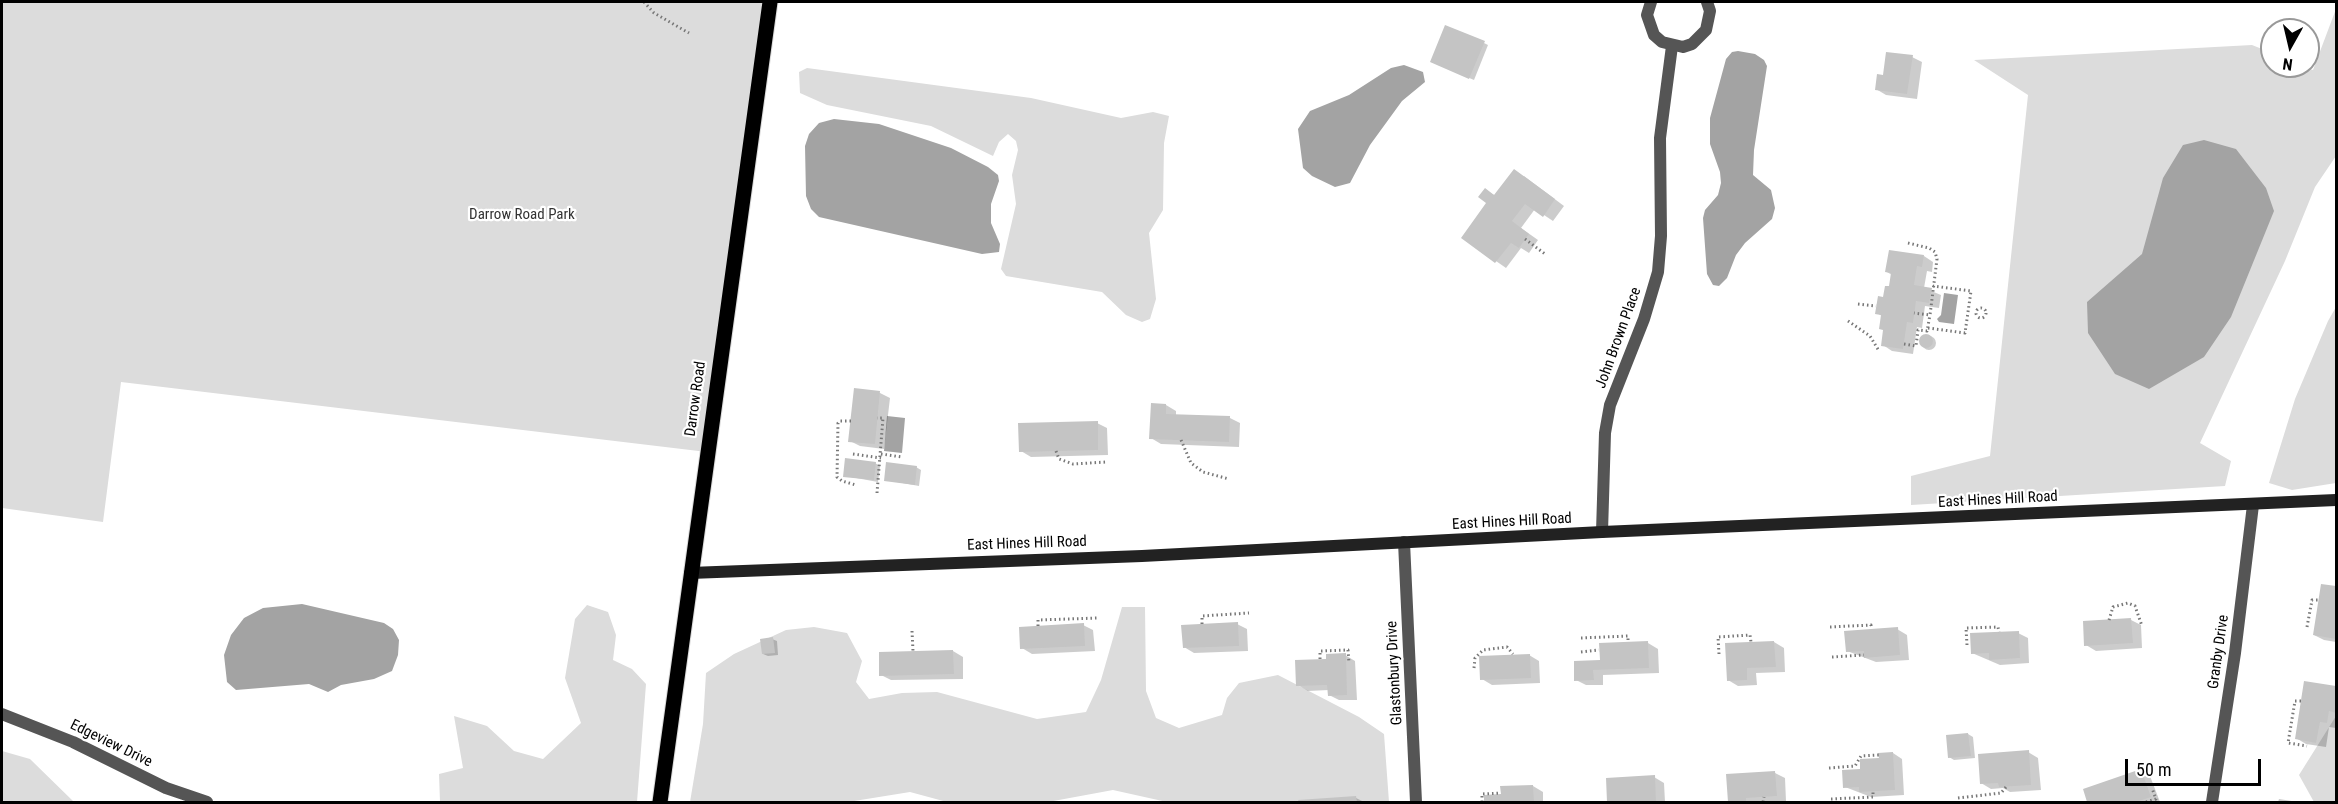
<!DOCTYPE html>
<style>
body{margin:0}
#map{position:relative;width:2338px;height:804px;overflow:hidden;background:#fff;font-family:"Roboto Condensed",sans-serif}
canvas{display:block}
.frame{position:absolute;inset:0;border:3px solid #000;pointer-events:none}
.north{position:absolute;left:2260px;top:18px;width:60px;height:60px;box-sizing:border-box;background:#fff;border:2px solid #999;border-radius:50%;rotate:188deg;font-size:16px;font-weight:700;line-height:24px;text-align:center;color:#000}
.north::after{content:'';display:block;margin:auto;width:21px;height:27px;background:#000;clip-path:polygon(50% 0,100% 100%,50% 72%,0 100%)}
.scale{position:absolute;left:2125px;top:759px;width:136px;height:27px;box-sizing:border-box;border:3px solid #000;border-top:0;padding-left:8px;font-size:18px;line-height:21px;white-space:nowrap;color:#000;-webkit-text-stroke:4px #fff;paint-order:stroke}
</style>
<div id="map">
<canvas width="2338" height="804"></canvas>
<div class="frame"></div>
<div class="north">N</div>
<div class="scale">50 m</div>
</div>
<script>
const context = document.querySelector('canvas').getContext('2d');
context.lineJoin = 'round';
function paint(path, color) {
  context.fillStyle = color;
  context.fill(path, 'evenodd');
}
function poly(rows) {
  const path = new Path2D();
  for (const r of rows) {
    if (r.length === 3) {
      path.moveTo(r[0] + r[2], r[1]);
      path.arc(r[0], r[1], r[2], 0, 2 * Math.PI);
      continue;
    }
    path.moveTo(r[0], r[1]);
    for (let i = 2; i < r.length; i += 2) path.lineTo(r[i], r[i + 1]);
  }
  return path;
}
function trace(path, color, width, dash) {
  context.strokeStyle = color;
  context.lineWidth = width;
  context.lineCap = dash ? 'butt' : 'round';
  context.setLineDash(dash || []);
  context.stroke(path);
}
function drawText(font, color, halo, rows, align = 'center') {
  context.font = font + ' "Roboto Condensed",sans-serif';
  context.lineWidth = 4.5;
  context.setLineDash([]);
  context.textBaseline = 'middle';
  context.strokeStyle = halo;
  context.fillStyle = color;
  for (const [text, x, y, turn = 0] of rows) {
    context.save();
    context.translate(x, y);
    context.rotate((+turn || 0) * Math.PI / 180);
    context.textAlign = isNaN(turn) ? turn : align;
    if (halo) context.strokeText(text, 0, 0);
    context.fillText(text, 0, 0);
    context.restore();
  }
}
paint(poly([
 [2,2,769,2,707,452,121,382,103,522,2,508],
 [2336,9,2336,156,2315,187,2285,261,2200,443,2231,461,2225,486,1911,505,1911,476,1990,456,2028,95,1974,60,2252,45,2272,53,2272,66,2303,66,2313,70],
 [807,68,1031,98,1121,118,1153,112,1169,116,1164,143,1163,210,1149,233,1156,299,1150,319,1142,322,1126,315,1102,292,1006,276,1001,269,1016,204,1012,175,1018,150,1016,141,1008,134,999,142,993,156,931,126,827,105,800,93,799,72],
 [2336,307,2336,483,2292,490,2269,483,2295,399,2328,321],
 [587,605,608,612,616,635,613,660,632,669,646,684,637,802,440,802,439,774,463,768,454,716,487,726,514,751,543,759,581,723,565,678,575,619],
 [1122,607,1145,607,1146,691,1156,718,1179,728,1222,715,1227,698,1239,683,1278,675,1359,717,1384,734,1389,802,1167,802,1113,790,1048,802,947,802,910,792,848,802,690,802,703,724,706,673,734,654,786,630,814,627,847,633,862,661,856,682,869,699,902,693,937,692,1037,719,1086,712,1101,680],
 [2336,716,2336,802,2314,802,2299,775],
 [2,751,30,759,74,802,2,802]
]), '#dcdcdc');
paint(poly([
 [1738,51,1755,54,1764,60,1767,66,1754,150,1753,175,1771,190,1775,208,1772,219,1745,243,1736,255,1727,278,1719,286,1713,285,1707,274,1703,218,1705,210,1718,195,1721,183,1720,172,1710,144,1710,118,1726,59,1732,52],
 [1404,65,1423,72,1425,82,1402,101,1370,145,1350,183,1335,187,1312,176,1303,168,1298,129,1310,111,1349,95,1391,68],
 [834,119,879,124,951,148,988,167,998,175,999,181,991,204,991,223,1000,244,999,252,982,254,819,217,811,209,806,196,805,146,809,134,819,123],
 [2204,140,2236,149,2266,188,2274,211,2231,317,2204,357,2149,389,2115,374,2088,333,2087,302,2142,254,2163,178,2183,145],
 [1944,293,1958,295,1954,324,1939,322,1937,319,1941,315],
 [887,416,905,418,902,453,884,451],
 [302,604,384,623,393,629,399,640,398,655,392,671,374,679,341,685,328,692,309,684,236,690,227,682,224,655,231,635,244,618,263,608]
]), '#a3a3a3');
paint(poly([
 [1484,43,1488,45,1474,80,1436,64],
 [1912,57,1922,62,1917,99,1886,95,1876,89,1884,77],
 [1524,176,1564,206,1553,221,1535,209,1521,228,1538,240,1529,253,1521,248,1506,268,1463,238,1488,203,1485,190,1496,196],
 [1924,256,1933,262,1932,272,1927,271,1924,288,1941,295,1939,308,1925,306,1922,328,1917,327,1913,354,1892,351,1883,345,1885,330,1882,316,1877,313,1891,288,1892,275,1887,272],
 [1929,343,7],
 [855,390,880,393,890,398,884,449,860,446,850,441],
 [1152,405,1166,405,1176,411,1176,415,1230,418,1240,423,1239,447,1161,444,1151,438],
 [1097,423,1107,428,1108,455,1031,457,1021,451],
 [875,463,880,466,878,482,845,476],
 [916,467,921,470,919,486,886,480],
 [2322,586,2336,588,2336,642,2324,640,2314,635],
 [2131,620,2141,625,2142,648,2096,651,2086,645],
 [1237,624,1247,629,1248,651,1194,653,1184,647],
 [1083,625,1093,630,1095,651,1032,654,1022,648],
 [1897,629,1907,635,1909,660,1876,662,1847,651],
 [2018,633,2028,638,2029,663,2000,665,1972,653],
 [772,639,777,641,778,655,768,656,763,654],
 [1774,642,1784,648,1785,672,1756,673,1757,685,1738,686,1728,680],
 [1648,643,1658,649,1659,673,1603,675,1603,685,1586,685,1576,680,1601,661],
 [953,651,963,657,963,679,891,680,881,675],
 [1345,655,1355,661,1357,700,1339,700,1329,695,1329,690,1308,691,1298,685,1328,661],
 [1529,655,1539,661,1540,683,1492,685,1482,679],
 [2305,682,2336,687,2336,728,2329,727,2326,747,2306,744,2296,738],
 [1968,734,1973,737,1975,758,1954,760,1949,757],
 [2028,752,2038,758,2041,790,2010,792,2003,788,1991,789,1981,783],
 [1893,753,1902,759,1904,795,1871,797,1845,787],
 [2140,770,2150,776,2160,802,2089,802,2085,790],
 [1775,773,1785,778,1786,801,1729,802,1728,775],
 [1654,777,1664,783,1665,802,1609,802,1607,779],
 [1533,786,1543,792,1543,802,1486,802,1485,796,1502,796],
 [1356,798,1364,802,1300,802,1300,801],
 [2279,799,2298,802,2278,802]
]), '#0003');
paint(poly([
 [1445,25,1485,41,1469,79,1430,62],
 [1886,52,1913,55,1907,94,1875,90,1877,74,1883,75],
 [1514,169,1555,199,1543,217,1525,204,1512,221,1529,234,1519,248,1511,243,1495,263,1461,238,1486,203,1478,197,1485,188,1494,195],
 [1889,250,1924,255,1922,267,1917,266,1914,285,1932,288,1929,303,1916,301,1913,323,1907,322,1903,349,1881,346,1883,330,1879,329,1881,315,1875,314,1878,296,1883,297,1885,286,1889,286,1891,273,1885,272],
 [1926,341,7],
 [854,388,880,391,875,444,848,442],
 [1151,403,1166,404,1166,414,1230,416,1229,442,1149,439],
 [1098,421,1098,450,1019,452,1018,423],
 [845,458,876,462,874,480,843,477],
 [886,462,917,466,915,485,884,481],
 [2321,584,2336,586,2336,639,2313,635],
 [2131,618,2133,643,2084,646,2083,621],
 [1238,622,1239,646,1183,648,1181,625],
 [1084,623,1085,646,1020,649,1019,627],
 [1898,627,1900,655,1864,658,1864,651,1846,652,1844,631],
 [2019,631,2020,658,1989,660,1989,653,1971,654,1970,633],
 [773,637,775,653,762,654,760,639],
 [1648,641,1649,668,1593,670,1594,680,1574,681,1574,661,1600,660,1599,643],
 [1774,641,1776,667,1747,668,1747,680,1727,681,1725,643],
 [953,650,954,674,879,676,879,652],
 [1346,653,1347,695,1328,696,1327,685,1296,686,1295,660,1326,659,1326,654],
 [1530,654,1531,678,1480,680,1479,656],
 [2304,681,2336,686,2336,713,2329,711,2327,723,2320,722,2316,743,2295,739],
 [1968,733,1971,756,1948,758,1946,735],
 [2029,750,2031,785,1999,787,1998,783,1980,784,1978,754],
 [1893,752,1895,790,1859,792,1859,787,1843,788,1842,770,1860,769,1860,759,1879,758,1878,753],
 [2141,769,2151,797,2136,802,2087,802,2083,789],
 [1775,771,1777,796,1746,798,1746,802,1728,802,1726,774],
 [1655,775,1656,801,1607,802,1606,778],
 [1533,785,1534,802,1484,802,1484,795,1501,794,1500,786],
 [1356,796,1357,802,1299,802,1298,800]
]), '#c4c4c4');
const primary = poly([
 [660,802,770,2]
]);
trace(primary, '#dbdbdb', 17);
trace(poly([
 [644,2,654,13,689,33],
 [1525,239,1545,254],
 [1908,243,1929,248,1935,252,1937,259,1930,315,1914,313],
 [1858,304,1876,306],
 [1981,313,5],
 [1848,321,1870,336,1879,351],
 [1928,328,1965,333,1971,291,1933,286],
 [1904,344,1916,346,1918,330,1927,331,1930,315],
 [851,421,840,421,838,423,837,477,842,481,856,485],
 [1181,440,1191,463,1203,472,1229,479],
 [1056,451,1059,459,1073,464,1106,462],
 [853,454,881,458],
 [881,454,902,457],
 [877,493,883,418,877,418],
 [2109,620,2113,607,2128,603,2135,606,2142,626],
 [1202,624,1202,616,1249,613],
 [1038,626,1038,620,1098,618],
 [1830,627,1871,625,1871,629],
 [2307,627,2312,600,2318,600],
 [912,631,913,651],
 [1581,638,1628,636,1628,642],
 [1967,645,1966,628,1998,627,1999,632],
 [1581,652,1599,650],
 [1719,654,1718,637,1750,635,1751,642],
 [1832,657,1864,655],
 [1320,659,1320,651,1348,650,1349,663],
 [1474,668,1475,658,1483,650,1507,647,1513,654],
 [2301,701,2295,701,2288,743,2307,746],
 [1829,768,1855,766,1861,756,1879,755],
 [1958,798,2001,793,2006,787],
 [1831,799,1873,797,1873,792],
 [1482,802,1482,794,1501,793],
 [1763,802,1764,797],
 [2146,802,2156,799,2152,788]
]), '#777', 3, [1.5, 3]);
trace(poly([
 [1651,2,1647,15,1654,35,1662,42,1683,47,1692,44,1706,30,1710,11,1707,2],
 [1602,532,1605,433,1610,405,1644,319,1658,272,1661,236,1660,138,1672,46],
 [1404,542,1416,802],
 [2,714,73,742,166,788,207,802],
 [2212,802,2235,653,2253,505]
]), '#555', 12);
trace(poly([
 [690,573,1142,556,1602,532,2336,500]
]), '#222', 12);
trace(primary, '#000', 15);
drawText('15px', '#333', '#fff', [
 ["Darrow Road Park",522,215]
]);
drawText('15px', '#000', '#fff', [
 ["John Brown Place",1619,338,-70],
 ["Darrow Road",696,399,-82],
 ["East Hines Hill Road",1998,500,-3],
 ["East Hines Hill Road",1512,522,-3],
 ["East Hines Hill Road",1027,544,-2],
 ["Granby Drive",2219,652,-82],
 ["Glastonbury Drive",1395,673,-93],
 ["Edgeview Drive",111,744,26]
]);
</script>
